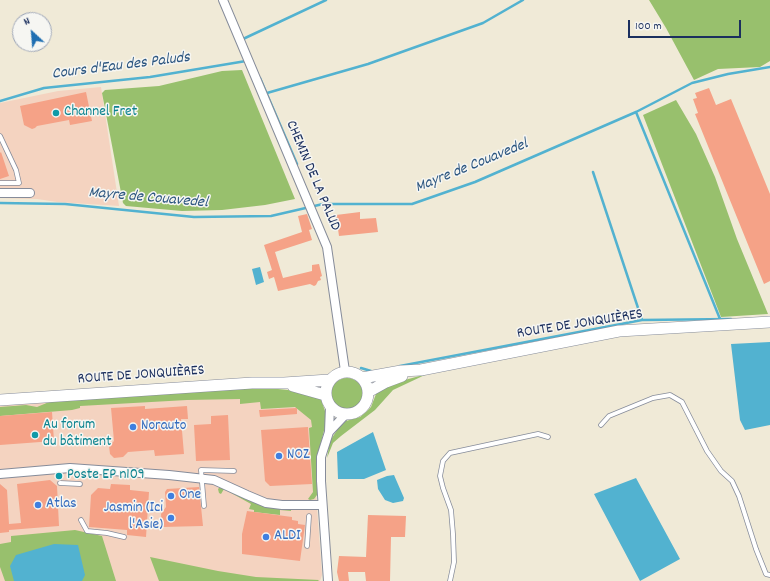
<!DOCTYPE html>
<meta charset="utf-8">
<style>
body{margin:0}
#map{position:relative;width:770px;height:581px;overflow:hidden;background:#f0ead7;font-family:Dekko,sans-serif}
canvas{display:block}
.north{position:absolute;left:12px;top:12px;width:40px;height:40px;box-sizing:border-box;background:#f6f6f2;border:1px solid #9ea6b7;border-radius:50%;rotate:334deg;font-size:11px;font-weight:700;line-height:16px;text-align:center;color:#1b2f5e}
.north::after{content:'';display:block;margin:auto;width:14px;height:18px;background:#1f6fb2;clip-path:polygon(50% 0,100% 100%,50% 72%,0 100%)}
.scale{position:absolute;left:628px;top:20px;width:113px;height:18px;box-sizing:border-box;border:2px solid #1b2f5e;border-top:0;padding-left:5px;font-size:12px;line-height:14px;white-space:nowrap;color:#1b2f5e;-webkit-text-stroke:3px #f6f6f2;paint-order:stroke}
</style>
<div id="map">
<canvas width="770" height="581"></canvas>
<div class="north">N</div>
<div class="scale">100 m</div>
</div>
<script>
const context = document.querySelector('canvas').getContext('2d');
context.lineJoin = 'round';
function paint(path, color) {
  context.fillStyle = color;
  context.fill(path, 'evenodd');
}
function poly(rows) {
  const path = new Path2D();
  for (const r of rows) {
    if (r.length === 3) {
      path.moveTo(r[0] + r[2], r[1]);
      path.arc(r[0], r[1], r[2], 0, 2 * Math.PI);
      continue;
    }
    path.moveTo(r[0], r[1]);
    for (let i = 2; i < r.length; i += 2) path.lineTo(r[i], r[i + 1]);
  }
  return path;
}
function trace(path, color, width, dash) {
  context.strokeStyle = color;
  context.lineWidth = width;
  context.lineCap = dash ? 'butt' : 'round';
  context.setLineDash(dash || []);
  context.stroke(path);
}
function drawText(font, color, halo, rows, align = 'center') {
  context.font = font + ' Dekko,sans-serif';
  context.lineWidth = 3;
  context.setLineDash([]);
  context.textBaseline = 'middle';
  context.strokeStyle = halo;
  context.fillStyle = color;
  for (const [text, x, y, turn = 0] of rows) {
    context.save();
    context.translate(x, y);
    context.rotate((+turn || 0) * Math.PI / 180);
    context.textAlign = isNaN(turn) ? turn : align;
    if (halo) context.strokeText(text, 0, 0);
    context.fillText(text, 0, 0);
    context.restore();
  }
}
paint(poly([
 [101,87,119,206,57,202,37,199,0,198,0,103,58,91],
 [308,392,317,456,316,494,322,575,320,581,0,581,0,406,31,402,157,395]
]), '#f4d3c0');
paint(poly([
 [649,0,770,0,770,61,760,67,718,69,694,80,666,28],
 [242,70,295,199,265,205,222,210,182,211,126,206,123,203,102,93,105,90,159,86,222,71],
 [676,100,696,134,715,177,737,239,768,314,721,317,643,115],
 [427,374,393,390,375,410,341,436,333,443,327,458,330,441,339,427,346,421,360,417,366,412,371,407,376,394,378,391,401,381],
 [347,394,16],
 [258,387,288,390,317,396,321,399,326,414,326,423,319,450,317,465,317,495,314,499,310,500,308,499,313,492,309,428,312,427,311,420,295,407,261,409,260,402,240,404,240,399,187,400,80,406,80,408,72,410,0,416,0,407,26,405,37,407,49,402],
 [220,487,227,489,251,501,278,508,291,509,291,511,280,510,280,515,254,512,254,510,249,509,251,504,224,489,221,494,219,493,218,489],
 [75,530,102,536,116,581,5,581,0,567,0,544,11,542,11,536],
 [150,557,218,571,256,577,319,580,318,581,159,581]
]), '#98c06d');
paint(poly([
 [260,267,264,282,256,285,252,269],
 [770,342,770,425,745,430,740,420,731,344],
 [373,432,386,470,364,479,338,479,337,452],
 [394,475,404,498,403,501,393,503,385,500,378,489,377,480,387,476],
 [636,478,680,559,640,581,594,494],
 [54,544,78,545,85,575,82,581,14,581,10,566,16,555]
]), '#52b2d0');
trace(poly([
 [243,39,326,0],
 [260,78,297,164],
 [267,93,368,64,483,23,523,0],
 [0,101,44,88,150,77,246,61],
 [636,112,720,319],
 [593,172,642,320],
 [0,203,65,204,194,217,271,216,323,204,412,204,475,182,636,112,692,83,728,74,770,67],
 [400,366,642,320,731,319],
 [361,368,371,371]
]), '#52b2d0', 2.5);
paint(poly([
 [709,88,716,105,731,99,770,194,770,281,764,284,695,114,698,113,693,99,697,98,695,93],
 [86,92,92,121,70,125,69,120,37,126,35,128,32,129,24,125,20,106],
 [1,152,9,176,0,179,0,153],
 [360,212,360,219,376,218,378,232,339,236,336,215],
 [307,214,312,229,309,230,312,240,275,252,283,278,312,271,312,265,319,264,322,276,320,277,321,280,318,281,316,285,314,286,310,284,278,291,274,277,269,279,267,272,272,270,264,245,302,232,298,216],
 [145,406,145,409,187,406,188,419,181,419,184,454,155,456,154,450,128,452,123,457,114,458,110,454,109,446,114,441,111,408],
 [297,408,297,414,260,417,259,410],
 [52,412,54,441,0,445,0,416],
 [228,415,230,460,196,461,194,425,211,424,211,416],
 [308,427,312,484,270,486,265,481,261,430],
 [50,480,57,486,59,526,9,530,9,532,0,533,0,484,7,490,9,524,21,523,17,484],
 [111,484,130,485,130,490,149,492,146,537,127,535,127,530,89,527,91,495,98,488,110,489],
 [199,487,203,526,162,527,161,514,166,507,165,492,167,489],
 [247,511,292,517,292,520,298,521,298,524,305,525,300,561,242,554,242,534],
 [368,515,406,516,405,537,391,537,390,581,366,581,365,572,348,572,349,581,339,581,337,572,339,556,366,557]
]), '#f5a287');
const service = poly([
 [0,136,16,170,19,183,0,183],
 [601,425,609,416,653,398,670,395,682,402,707,451,721,471,732,481,739,496,756,549,766,574,770,575],
 [60,483,80,484],
 [204,506,201,470,234,471],
 [81,520,87,531,107,533,124,537],
 [307,546,309,516],
 [450,581,454,562,453,534,451,510,443,488,440,476,443,461,450,453,538,434,548,437]
]);
const minor = poly([
 [223,0,327,247,345,371],
 [0,193,30,193],
 [329,432,346,414],
 [0,474,70,468,169,475,214,480,247,495,266,503,282,505,322,505],
 [328,581,321,481,321,457,329,432,330,406]
]);
const secondary = poly([
 [347,393,21],
 [362,378,401,371,421,370,619,331,770,322],
 [293,386,325,395],
 [368,392,386,382,402,376],
 [0,400,252,383,284,383,329,380]
]);
trace(service, '#868c9a', 5.5);
trace(minor, '#868c9a', 10);
trace(secondary, '#868c9a', 12);
trace(service, '#fff', 4);
trace(minor, '#fff', 8);
trace(secondary, '#fff', 11);
for (const [x, y, r, color] of [
 [56,113,4,"#0f9aa8"],
 [133,427,4,"#3f7fe0"],
 [35,435,4,"#0f9aa8"],
 [279,456,4,"#3f7fe0"],
 [59,476,4,"#0f9aa8"],
 [171,496,4,"#3f7fe0"],
 [38,505,4,"#3f7fe0"],
 [171,518,4,"#3f7fe0"],
 [266,537,4,"#3f7fe0"]
]) {
  const dot = new Path2D();
  dot.arc(x, y, r, 0, 2 * Math.PI);
  context.fillStyle = color;
  context.fill(dot);
  trace(dot, '#f6f6f2', 1.5);
}
drawText('15px', '#0d838f', '#f6f6f2', [
 ["Channel Fret",64,113],
 ["Au forum",43,426],
 ["du bâtiment",43,443],
 ["Poste EP n109",67,476]
], 'left');
drawText('15px', '#1b2f5e', '#f6f6f2', [
 ["CHEMIN DE LA PALUD",312,176,67],
 ["ROUTE DE JONQUIÈRES",580,325,-9],
 ["ROUTE DE JONQUIÈRES",141,376,-4]
]);
drawText('15px', '#366cbe', '#f6f6f2', [
 ["Norauto",141,427],
 ["NOZ",287,456],
 ["One",179,496],
 ["Atlas",46,505],
 ["Jasmin (Ici",163,509,"right"],
 ["l'Asie)",163,526,"right"],
 ["ALDI",274,537]
], 'left');
drawText('italic 16px', '#2c5680', '#f6f6f2', [
 ["Cours d'Eau des Paluds",121,67,-7],
 ["Mayre de Couavedel",472,167,-22],
 ["Mayre de Couavedel",148,199,5]
]);
</script>
